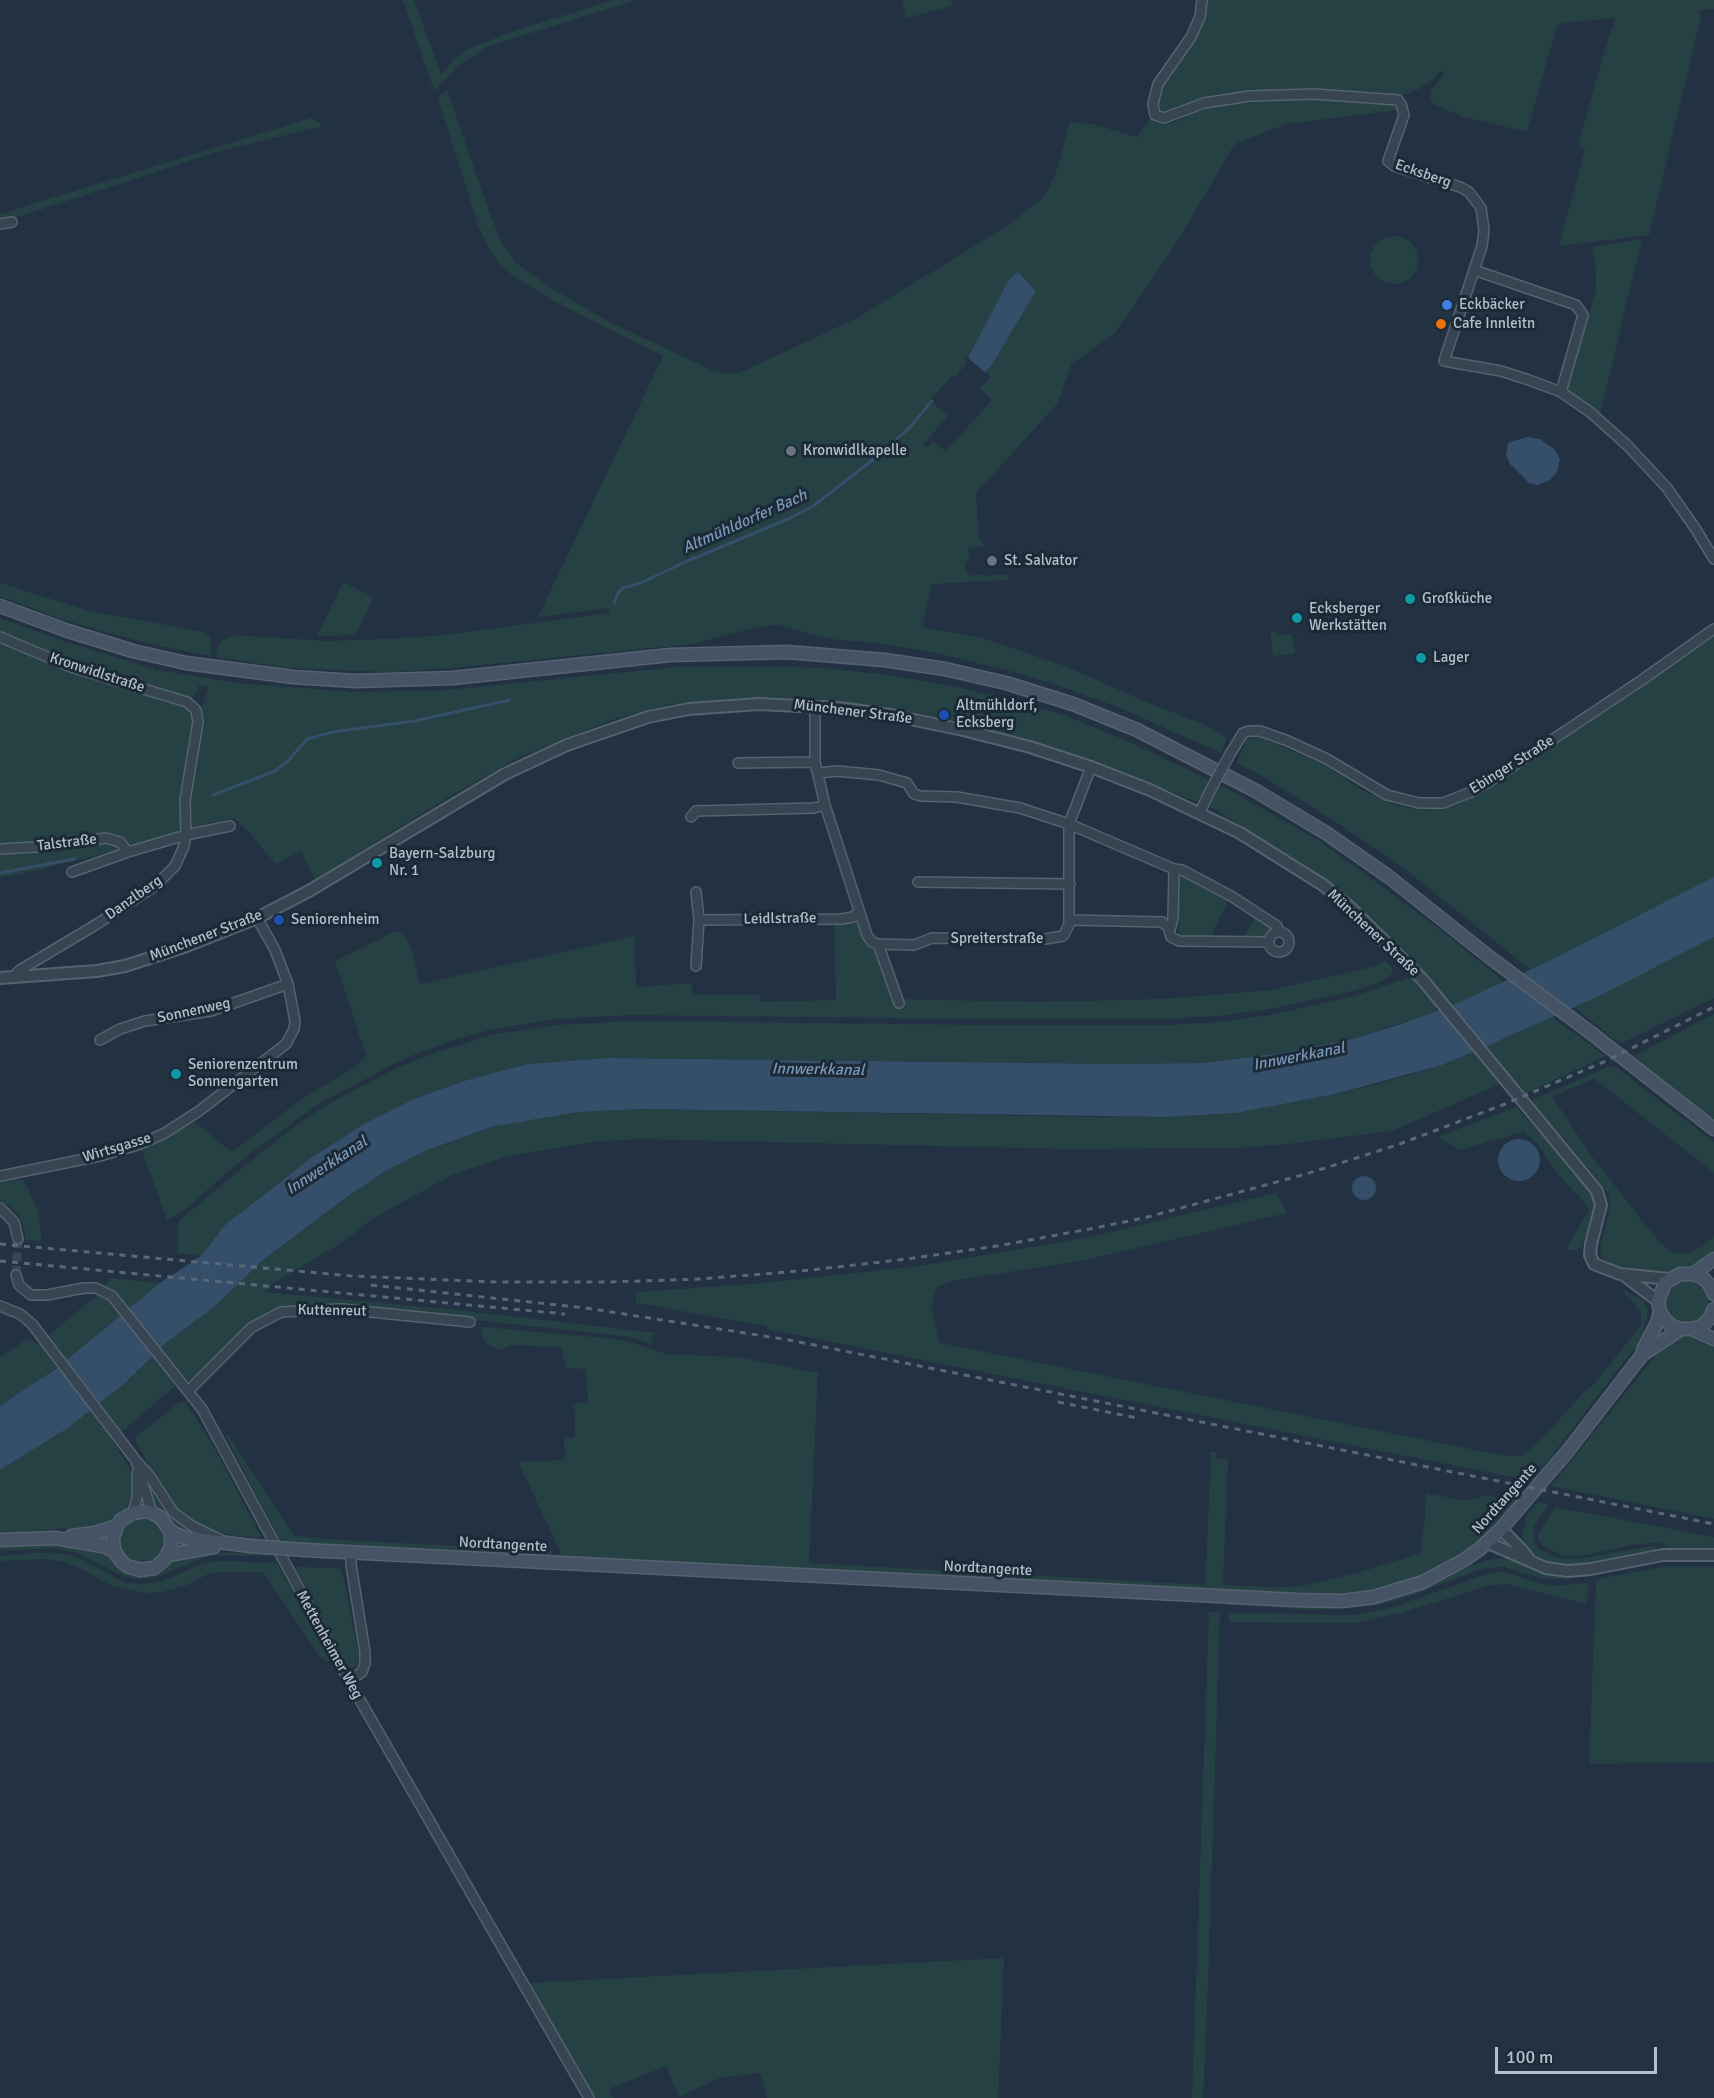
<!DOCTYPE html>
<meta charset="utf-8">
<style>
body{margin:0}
#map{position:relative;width:1714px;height:2098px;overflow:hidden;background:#233242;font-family:Signika,sans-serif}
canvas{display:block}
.scale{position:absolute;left:1495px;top:2047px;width:162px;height:27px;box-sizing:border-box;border:3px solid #b4bfcc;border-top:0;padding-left:8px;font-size:18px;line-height:21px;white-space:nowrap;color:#b4bfcc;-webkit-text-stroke:4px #1c2937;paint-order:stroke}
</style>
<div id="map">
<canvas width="1714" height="2098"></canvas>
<div class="scale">100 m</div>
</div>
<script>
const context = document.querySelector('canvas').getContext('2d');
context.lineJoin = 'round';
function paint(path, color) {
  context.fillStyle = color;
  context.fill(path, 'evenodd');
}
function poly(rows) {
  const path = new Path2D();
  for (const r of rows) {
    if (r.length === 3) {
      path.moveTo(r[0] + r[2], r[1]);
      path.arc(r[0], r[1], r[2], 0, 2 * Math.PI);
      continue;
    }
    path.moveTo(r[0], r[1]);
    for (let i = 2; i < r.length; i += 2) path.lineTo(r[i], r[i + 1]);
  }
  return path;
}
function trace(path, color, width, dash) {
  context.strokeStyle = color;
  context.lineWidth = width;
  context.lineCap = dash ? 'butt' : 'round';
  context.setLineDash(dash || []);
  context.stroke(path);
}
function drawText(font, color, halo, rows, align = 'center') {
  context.font = font + ' Signika,sans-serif';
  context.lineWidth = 6;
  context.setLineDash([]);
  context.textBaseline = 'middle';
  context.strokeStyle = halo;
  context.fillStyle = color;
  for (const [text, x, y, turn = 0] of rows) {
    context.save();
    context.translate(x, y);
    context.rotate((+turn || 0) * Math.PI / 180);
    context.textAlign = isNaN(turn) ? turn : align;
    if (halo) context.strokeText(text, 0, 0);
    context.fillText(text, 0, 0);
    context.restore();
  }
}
paint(poly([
 [403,0,414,0,441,74,457,56,468,49,511,32,613,0,636,0,489,46,460,64,434,91],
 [902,0,951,0,952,6,906,18],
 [1204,0,1714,0,1714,9,1698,11,1701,16,1649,235,1559,246,1585,149,1578,145,1608,39,1616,18,1563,23,1557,26,1527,132,1464,117,1433,104,1430,97,1431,90,1444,75,1441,70,1431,81,1417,90,1398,97,1314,91,1226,95,1188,105,1165,113,1161,112,1157,99,1158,93,1177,60],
 [447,89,486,203,502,244,517,264,554,290,608,321,713,371,726,373,739,373,857,318,1007,226,1044,197,1056,173,1070,122,1092,124,1137,137,1151,118,1160,122,1174,123,1192,112,1230,102,1298,97,1391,101,1398,106,1399,110,1286,124,1237,143,1231,150,1179,239,1116,332,1071,365,1058,403,976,493,979,537,984,546,968,548,969,559,965,564,966,572,971,576,983,574,983,576,1007,574,1008,580,932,584,922,627,982,638,1067,667,1156,706,1206,725,1227,738,1221,753,1120,708,1057,685,1018,673,936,653,884,644,831,639,777,625,757,627,693,644,452,668,390,672,288,668,216,657,217,649,221,641,235,635,326,641,384,639,445,635,610,613,609,608,538,617,663,356,552,300,512,275,500,264,490,251,478,225,438,98],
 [1018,272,1036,291,993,363,985,372,991,377,980,388,992,400,946,451,933,441,927,447,922,446,948,416,930,400,952,376,956,376,966,364,965,358,968,358,1008,281],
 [311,118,323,126,216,152,0,223,0,214],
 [1394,260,24],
 [1642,239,1600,415,1566,393,1596,291,1596,271,1592,247],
 [343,582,374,597,356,635,317,636],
 [0,583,89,611,205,632,210,638,212,644,209,656,138,641,57,618,0,596],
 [0,618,63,641,157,670,238,683,354,692,446,690,677,667,755,666,824,668,889,675,961,688,1061,714,1130,742,1222,786,1320,841,1437,927,1505,982,1451,1006,1393,941,1344,895,1313,871,1215,809,1106,766,966,723,908,711,809,698,745,698,671,704,617,718,519,757,442,801,315,880,301,851,276,864,248,831,234,818,193,827,187,807,200,715,208,687,199,685,195,696,190,699,84,668,0,633],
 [1270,632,1276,632,1276,635,1292,634,1295,653,1273,656],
 [1714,634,1714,877,1606,933,1531,970,1401,866,1336,822,1264,777,1237,763,1246,740,1259,737,1325,765,1362,790,1395,805,1421,810,1445,807,1479,795,1638,689],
 [0,641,186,705,192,710,195,717,182,829,174,834,128,847,122,840,0,846],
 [109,840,118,846,120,850,12,876,0,877,0,852],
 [1179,875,1184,875,1229,899,1210,938,1184,937,1179,933],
 [1256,916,1273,927,1267,931,1263,936,1244,936],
 [854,922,860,925,864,939,869,945,874,947,892,999,1038,1002,1162,999,1271,990,1376,966,1384,960,1392,968,1392,973,1389,977,1378,983,1353,991,1270,1009,1217,1016,1167,1019,987,1019,632,1015,555,1019,489,1030,457,1039,406,1058,318,1104,244,1158,182,1212,167,1220,142,1150,193,1121,232,1152,303,1098,354,1068,366,1056,335,961,396,931,403,933,411,948,420,984,635,936,636,987,691,983,693,995,759,995,760,1002,836,1000,834,923],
 [1714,937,1714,998,1620,1044,1574,1007],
 [1408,978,1413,979,1437,1006,1435,1012,1352,1039,1281,1053,1205,1063,1116,1064,608,1058,528,1064,467,1080,414,1099,364,1124,311,1158,225,1225,201,1256,178,1253,178,1222,248,1163,298,1124,325,1106,390,1071,431,1054,491,1035,555,1025,633,1021,987,1025,1167,1025,1218,1022,1271,1015,1354,996],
 [1714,1014,1714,1121,1632,1057],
 [1552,1017,1606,1056,1524,1094,1487,1046],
 [1473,1052,1500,1084,1392,1131,1279,1145,1238,1148,1070,1149,637,1139,593,1142,508,1156,450,1176,377,1216,341,1243,274,1283,265,1292,456,1310,656,1333,651,1337,653,1345,631,1337,392,1311,264,1316,193,1381,183,1379,112,1440,130,1469,132,1482,132,1495,128,1505,121,1514,99,1525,89,1527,0,1533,0,1470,68,1428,125,1383,166,1343,213,1308,262,1261,337,1204,382,1173,425,1151,491,1127,578,1112,643,1109,1095,1117,1165,1117,1235,1113,1335,1094,1388,1081,1442,1065],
 [1613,1065,1714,1142,1714,1173,1595,1079,1552,1096,1593,1158,1659,1242,1673,1253,1688,1253,1702,1247,1714,1236,1714,1253,1700,1266,1676,1270,1668,1275,1660,1276,1608,1263,1602,1257,1600,1249,1610,1208,1609,1197,1605,1188,1531,1100],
 [1516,1107,1571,1168,1589,1190,1595,1202,1594,1212,1588,1231,1581,1247,1575,1250,1566,1250,1589,1210,1583,1200,1561,1178,1538,1145,1524,1131,1461,1150,1437,1137],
 [11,1180,23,1180,28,1189,38,1210,42,1241,25,1240,25,1230,20,1217,11,1207,0,1201,0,1182],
 [1276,1193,1287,1213,1085,1260,952,1281,937,1287,931,1306,940,1343,1505,1456,1521,1456,1538,1443,1583,1393,1595,1383,1641,1325,1641,1312,1620,1288,1643,1300,1648,1311,1647,1318,1643,1327,1645,1335,1532,1481,767,1329,767,1326,636,1303,636,1292,752,1284,912,1267,1085,1238],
 [111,1278,160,1283,88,1344,29,1388,0,1406,0,1357,29,1338,40,1345,44,1339,95,1297],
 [1687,1302,22],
 [483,1327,615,1339,633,1343,665,1354,737,1357,818,1373,809,1563,1205,1585,1211,1462,1210,1454,1207,1451,1216,1452,1216,1459,1222,1458,1227,1459,1228,1464,1223,1585,1275,1587,1302,1586,1361,1572,1420,1553,1425,1520,1426,1493,1461,1500,1476,1499,1485,1495,1518,1500,1506,1514,1476,1543,1435,1569,1418,1578,1386,1588,1368,1592,1333,1596,563,1557,518,1462,565,1460,564,1438,575,1437,575,1414,572,1404,588,1402,586,1369,565,1368,562,1347,509,1345,502,1350,494,1347,489,1345,482,1337,481,1332],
 [1696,1336,1714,1344,1714,1519,1551,1486,1659,1351,1678,1337],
 [185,1401,215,1449,262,1538,235,1536,202,1527,190,1521,171,1505,135,1440,138,1435,180,1402],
 [223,1431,229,1436,294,1536,341,1540,552,1551,550,1556,544,1557,288,1543,279,1538],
 [151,1491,153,1491,163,1507,177,1521,197,1534,186,1534,176,1530,156,1509],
 [1537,1502,1549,1504,1534,1525,1534,1542,1538,1548,1554,1557,1576,1559,1652,1546,1657,1548,1656,1550,1586,1563,1567,1565,1551,1563,1533,1553,1525,1544,1522,1536,1527,1516],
 [1555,1507,1714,1537,1714,1549,1668,1549,1661,1542,1632,1545,1587,1555,1564,1556,1544,1547,1539,1541,1538,1534],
 [142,1541,23],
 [50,1544,83,1547,101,1551,127,1573,140,1576,151,1576,161,1571,174,1560,207,1552,267,1554,267,1556,210,1555,162,1575,147,1579,131,1578,117,1573,78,1553,52,1548,0,1551,0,1547],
 [36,1553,64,1554,79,1558,125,1583,143,1584,163,1581,201,1564,216,1561,277,1563,332,1663,320,1657,263,1572,223,1572,208,1574,187,1585,162,1592,146,1593,113,1586,79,1568,64,1562,45,1559,0,1561,0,1556],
 [1495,1558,1515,1560,1586,1574,1586,1577,1558,1579,1541,1578,1500,1566,1479,1570,1402,1599,1374,1606,1319,1610,1226,1605,1227,1603,1232,1602,1379,1601,1402,1596,1465,1568],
 [1666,1566,1714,1567,1714,1762,1589,1764,1596,1583,1598,1579],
 [295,1567,337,1568,342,1570,359,1656,358,1665,353,1668,348,1667,345,1663],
 [1500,1571,1513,1574,1534,1582,1554,1586,1587,1583,1589,1589,1586,1604,1506,1584,1487,1586,1401,1613,1356,1623,1230,1622,1228,1613,1353,1615,1391,1608,1481,1576],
 [1209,1612,1220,1612,1208,1983,1203,2098,1192,2098],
 [1004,1958,998,2098,767,2098,761,2073,720,2078,679,2097,666,2066,609,2089,613,2098,595,2098,527,1983]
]), '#254143');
paint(poly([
 [1018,272,1036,291,993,363,985,372,968,358,1008,281],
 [1527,437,1540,439,1555,450,1560,459,1557,472,1550,480,1537,485,1529,483,1510,464,1506,455,1508,443],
 [1714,877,1714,937,1597,997,1487,1046,1442,1065,1335,1094,1236,1113,1165,1117,643,1109,578,1112,491,1127,425,1151,382,1173,337,1204,262,1261,213,1308,166,1343,125,1383,68,1428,0,1470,0,1406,57,1368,160,1283,201,1256,225,1225,311,1158,364,1124,414,1099,467,1080,528,1064,608,1058,1116,1064,1205,1063,1281,1053,1352,1039,1398,1025,1451,1006,1551,960],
 [1519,1160,21],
 [1364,1188,12]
]), '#354f6a');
trace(poly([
 [614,603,618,593,623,588,641,583,685,562,788,519,812,507,884,451,909,428,932,401],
 [213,795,275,771,289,760,307,739,333,732,414,721,510,700],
 [0,873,74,859]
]), '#354f6a', 3);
trace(poly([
 [16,1275,18,1239]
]), '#394757', 9, [9, 4.5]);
const minor = poly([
 [1202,0,1200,17,1191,37,1158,84,1153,104,1155,115,1164,118,1204,103,1250,96,1314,94,1398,100,1401,104,1404,115,1388,161,1394,166,1460,187,1469,192,1481,208,1484,230,1482,246,1444,361,1501,371,1529,380,1561,392,1590,412,1627,445,1667,488,1695,528,1714,559],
 [0,224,12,222],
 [1474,270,1576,305,1583,315,1561,392],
 [0,637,71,667,187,702,196,710,198,722,185,800,186,835,184,846,175,866,155,886,97,924,20,970,13,977],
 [815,706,815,762,825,805,867,935,872,942,878,944,899,1003],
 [1230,754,1243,733,1249,731,1260,731,1288,741,1327,759,1387,795,1419,803,1443,803,1471,792,1489,782,1642,680,1714,629],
 [738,763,815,762],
 [818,773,837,771,879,775,907,783,914,794,921,796,957,797,1020,808,1069,824,1174,869,1173,918,1170,930],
 [1200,812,1210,791],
 [691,817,696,811,814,808,825,805],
 [0,849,35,847,106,838,120,842,128,852,186,835,230,826],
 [1174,869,1182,870,1231,896,1277,926,1278,931],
 [72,872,128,852],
 [918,882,1070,884],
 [696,892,699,920,696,966],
 [699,920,841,919,853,917,859,912],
 [1070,920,1162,922,1168,927,1171,937,1179,941,1268,942],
 [1279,942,10],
 [878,944,914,945,932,938,1045,939,1063,936,1069,925,1069,824,1091,767],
 [100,1040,120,1029,145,1021,211,1011,288,984],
 [0,1176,100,1156,138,1145,165,1133,199,1111,286,1044,294,1029,295,1021,288,984,275,950,257,918],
 [0,1208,14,1222,18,1239],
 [16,1275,19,1285,31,1295,47,1295,84,1288,96,1288,112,1296,202,1409,349,1681,589,2098],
 [0,1306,20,1314,32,1324,137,1462,149,1475,173,1512,192,1526,221,1540],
 [188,1391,251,1328,281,1312,341,1309,470,1322],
 [137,1464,152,1513],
 [133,1513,137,1497,137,1473],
 [349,1681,362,1672,365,1664,365,1652,351,1565,351,1552]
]);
const tertiary = poly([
 [0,978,97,971,125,966,184,947,257,918,309,891,505,774,567,745,648,717,689,709,759,704,839,708,891,715,963,730,1030,747,1091,767,1150,790,1240,833,1323,885,1352,909,1422,979,1597,1191,1601,1205,1591,1244,1590,1255,1594,1264,1620,1274,1669,1279],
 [1626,1277,1658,1301],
 [1501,1529,1520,1548,1529,1559],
 [1486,1542,1546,1568,1568,1571,1591,1569,1663,1555,1714,1555]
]);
const secondary = poly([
 [0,606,68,631,133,651,186,663,293,677,355,681,453,678,670,655,787,652,884,660,945,669,1006,683,1073,704,1137,730,1256,791,1326,833,1389,877,1488,956,1591,1033,1714,1129],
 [1693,1274,1714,1259],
 [1714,1294,1709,1284,1702,1277,1693,1274,1680,1274,1665,1283,1658,1301,1660,1312,1665,1320,1672,1326,1681,1329,1692,1329,1702,1326,1709,1319,1714,1309],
 [1692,1329,1714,1339],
 [1642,1355,1643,1350,1657,1323,1660,1312],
 [171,1532,185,1538,251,1546],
 [71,1536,95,1533,117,1526],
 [0,1540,55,1538,103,1546,114,1551,122,1562,127,1566,140,1570,154,1568,164,1560,171,1547,171,1532,160,1517,152,1513,146,1511,133,1513,121,1520,117,1526,113,1538,114,1551],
 [305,1550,1297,1600,1342,1601,1374,1597,1423,1582,1464,1560,1481,1548,1501,1529,1567,1452,1642,1355,1681,1329],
 [168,1555,214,1547]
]);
trace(minor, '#55626f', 12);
trace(tertiary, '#55626f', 14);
trace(secondary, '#55626f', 15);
trace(minor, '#374451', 9);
trace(tertiary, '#374451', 10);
trace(secondary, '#455365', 12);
trace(poly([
 [0,1244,352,1276,497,1282,609,1282,701,1279,811,1270,907,1259,997,1246,1095,1228,1144,1218,1306,1174,1397,1145,1505,1104,1606,1061,1714,1007],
 [0,1261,565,1314],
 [371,1285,586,1308,789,1340,1714,1524],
 [1058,1402,1137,1418]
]), '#596879', 3, [6, 6]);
const minorBridge = poly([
 [1210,791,1230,754]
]);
const secondaryBridge = poly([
 [251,1546,305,1550]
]);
trace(minorBridge, '#55626f', 12, []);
trace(secondaryBridge, '#55626f', 15, []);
trace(minorBridge, '#374451', 9);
trace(secondaryBridge, '#455365', 12);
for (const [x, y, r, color] of [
 [1447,305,6,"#3f7fe0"],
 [1441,324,6,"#e8710a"],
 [791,451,6,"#6b7280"],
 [992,561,6,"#6b7280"],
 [1410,599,6,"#0f9aa8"],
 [1297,618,6,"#0f9aa8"],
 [1421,658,6,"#0f9aa8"],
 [944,715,6,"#1a4fb4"],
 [377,863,6,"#0f9aa8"],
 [279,920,6,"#1a4fb4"],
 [176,1074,6,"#0f9aa8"]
]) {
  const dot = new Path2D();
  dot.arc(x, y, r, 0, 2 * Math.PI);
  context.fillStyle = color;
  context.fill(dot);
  trace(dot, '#1c2937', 2);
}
drawText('15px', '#b4bfcc', '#1c2937', [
 ["Ecksberg",1423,174,19],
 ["Kronwidlstraße",97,673,18],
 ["Münchener Straße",853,712,7],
 ["Ebinger Straße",1512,765,-32],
 ["Talstraße",67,843,-7],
 ["Danzlberg",134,898,-35],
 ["Leidlstraße",780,919,-1],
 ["Münchener Straße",1373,933,43],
 ["Münchener Straße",206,936,-21],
 ["Spreiterstraße",997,939],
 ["Sonnenweg",194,1011,-12],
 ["Wirtsgasse",117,1148,-17],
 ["Kuttenreut",332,1311,1],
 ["Nordtangente",1505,1499,-48],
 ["Nordtangente",503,1545,3],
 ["Nordtangente",988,1569,3],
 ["Mettenheimer Weg",329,1645,61]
]);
drawText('15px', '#b4bfcc', '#1c2937', [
 ["Eckbäcker",1459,305],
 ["Cafe Innleitn",1453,324],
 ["Kronwidlkapelle",803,451],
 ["St. Salvator",1004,561],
 ["Großküche",1422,599],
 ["Ecksberger",1309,609],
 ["Werkstätten",1309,626],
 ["Lager",1433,658],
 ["Altmühldorf,",956,706],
 ["Ecksberg",956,723],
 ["Bayern-Salzburg",389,854],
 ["Nr. 1",389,871],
 ["Seniorenheim",291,920],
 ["Seniorenzentrum",188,1065],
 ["Sonnengarten",188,1082]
], 'left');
drawText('italic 16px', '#7997b6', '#1c2937', [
 ["Altmühldorfer Bach",745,522,-24],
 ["Innwerkkanal",1299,1057,-11],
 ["Innwerkkanal",818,1070,1],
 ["Innwerkkanal",327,1166,-33]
]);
</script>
